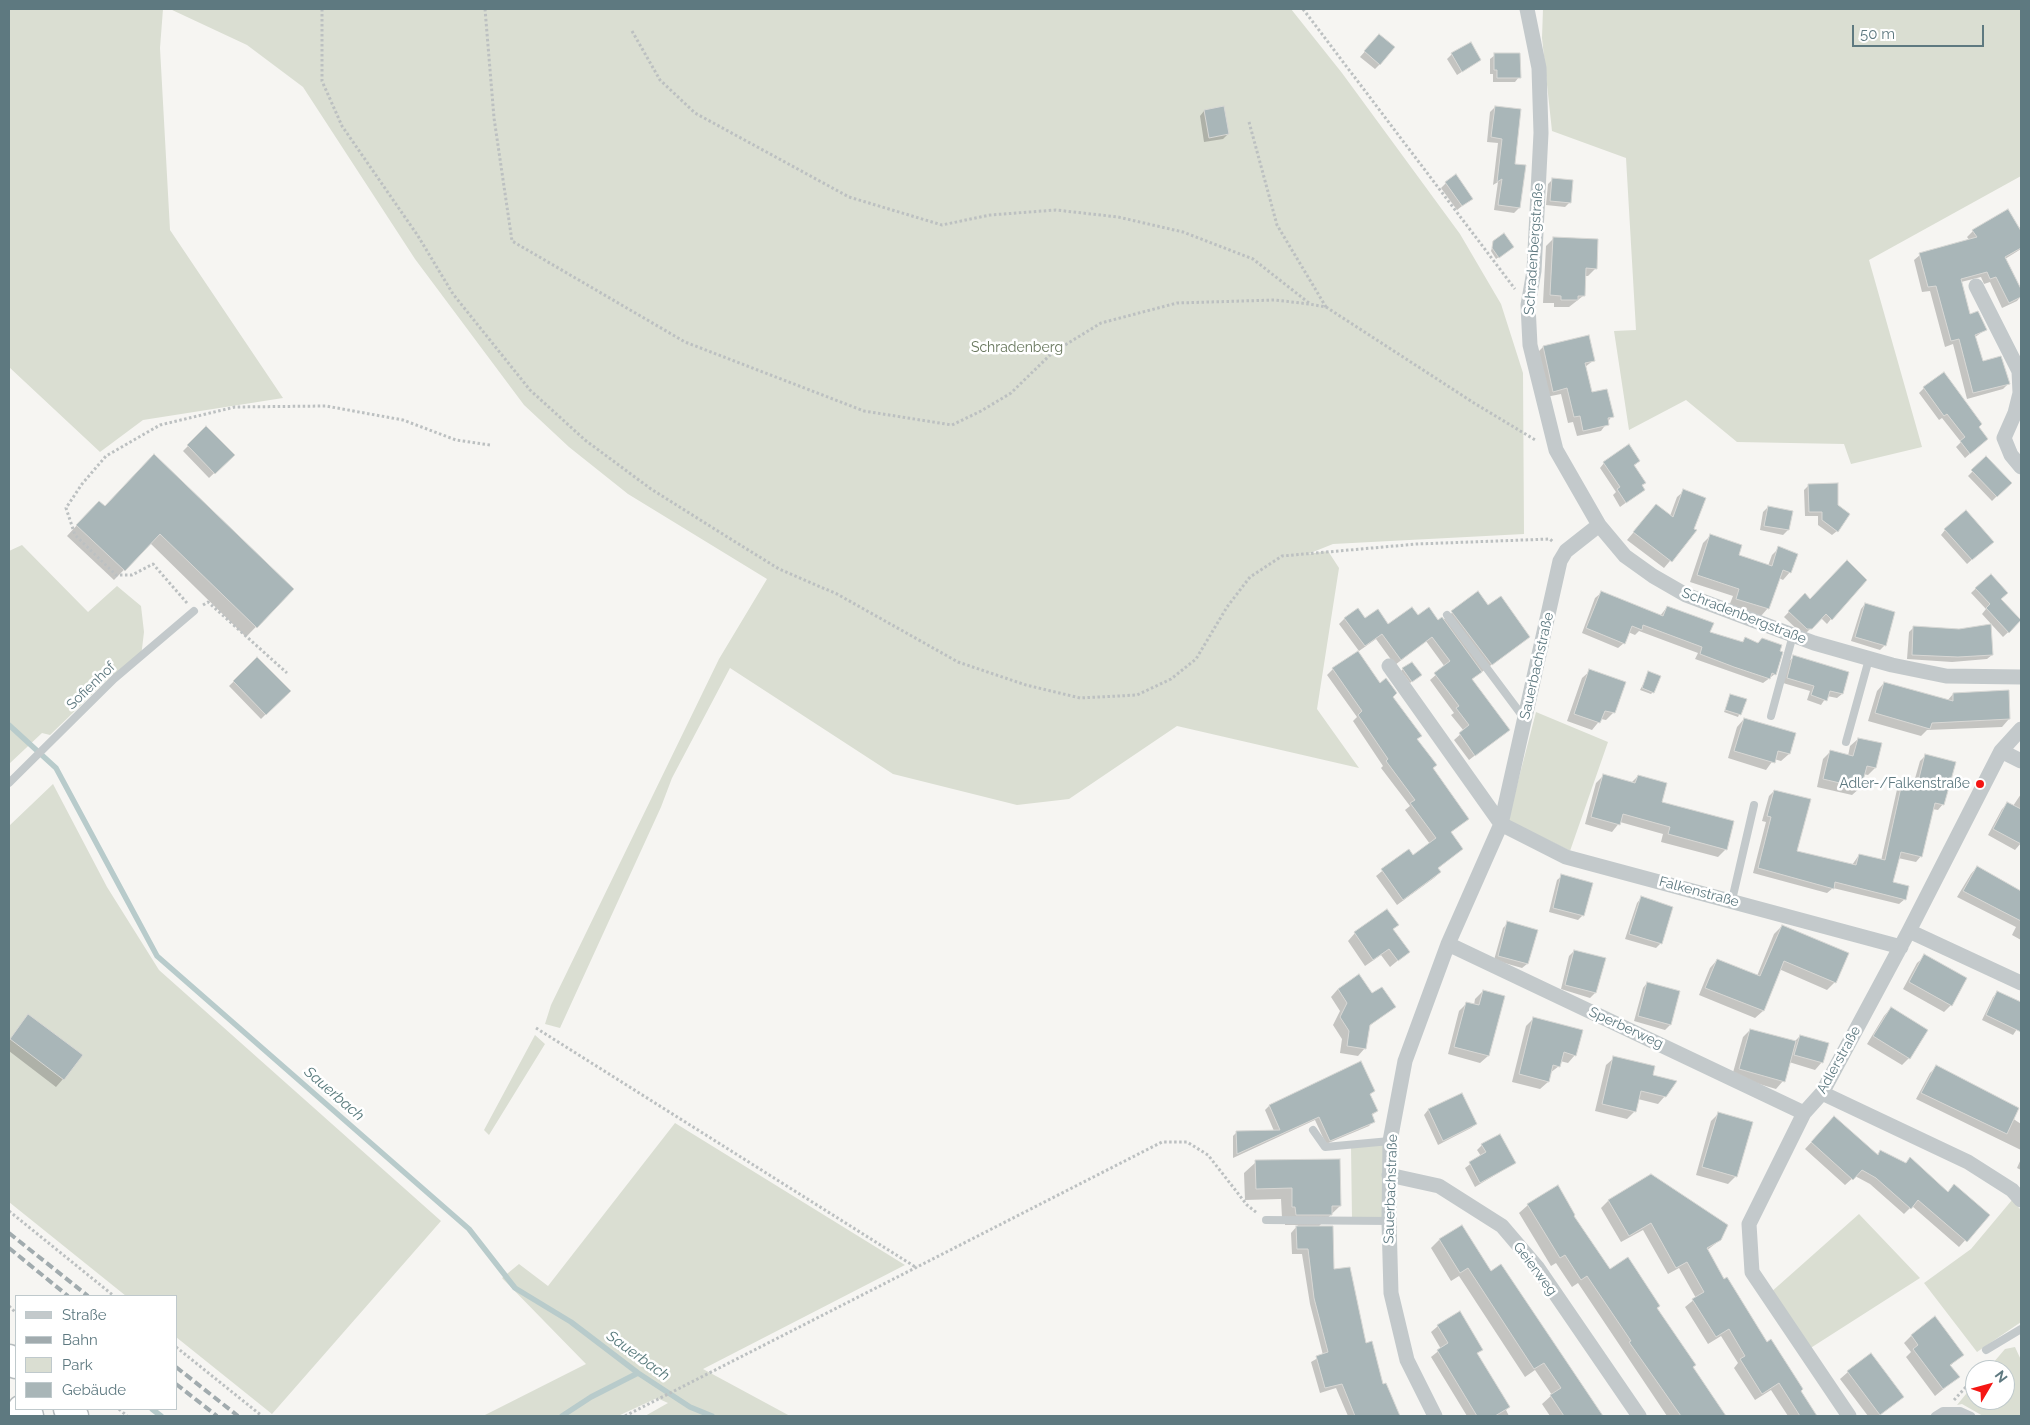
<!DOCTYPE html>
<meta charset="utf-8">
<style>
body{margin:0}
#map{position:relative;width:2030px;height:1425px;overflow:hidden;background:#f6f5f2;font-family:Raleway,sans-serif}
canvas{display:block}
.frame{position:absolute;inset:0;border:10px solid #5e7980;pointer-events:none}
.legend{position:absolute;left:15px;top:1295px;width:162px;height:115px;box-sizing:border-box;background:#fff;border:1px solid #bfc9cc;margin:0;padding:6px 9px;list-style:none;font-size:15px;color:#5e7980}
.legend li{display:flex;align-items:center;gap:10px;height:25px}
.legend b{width:25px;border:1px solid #bfc9cc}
.north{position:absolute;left:1965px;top:1360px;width:50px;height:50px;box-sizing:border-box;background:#fff;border:1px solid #bfc9cc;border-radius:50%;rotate:53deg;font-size:14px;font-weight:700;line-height:20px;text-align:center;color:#5e7980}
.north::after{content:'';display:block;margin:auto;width:18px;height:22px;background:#f51613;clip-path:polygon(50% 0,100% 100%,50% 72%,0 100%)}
.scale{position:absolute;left:1852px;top:25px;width:132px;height:22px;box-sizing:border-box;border:2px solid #5e7980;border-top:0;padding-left:6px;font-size:15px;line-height:18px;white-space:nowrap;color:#5e7980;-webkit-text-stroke:4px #fff;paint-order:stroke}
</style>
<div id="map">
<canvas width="2030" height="1425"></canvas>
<div class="frame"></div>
<ul class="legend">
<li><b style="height:6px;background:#c3c9cb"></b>Straße</li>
<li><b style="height:6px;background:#a1abae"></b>Bahn</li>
<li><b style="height:14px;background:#daded2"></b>Park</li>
<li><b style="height:14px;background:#a9b6b8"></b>Gebäude</li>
</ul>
<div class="north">N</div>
<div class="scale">50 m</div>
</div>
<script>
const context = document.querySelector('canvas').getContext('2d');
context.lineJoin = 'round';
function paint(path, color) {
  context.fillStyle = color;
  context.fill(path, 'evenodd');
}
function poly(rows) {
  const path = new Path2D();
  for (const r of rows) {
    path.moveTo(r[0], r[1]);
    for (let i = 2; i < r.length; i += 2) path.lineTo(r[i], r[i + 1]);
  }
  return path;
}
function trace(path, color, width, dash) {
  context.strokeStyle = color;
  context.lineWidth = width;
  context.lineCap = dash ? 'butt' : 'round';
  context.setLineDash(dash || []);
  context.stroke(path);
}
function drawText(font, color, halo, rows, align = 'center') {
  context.font = font + ' Raleway,sans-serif';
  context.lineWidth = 5;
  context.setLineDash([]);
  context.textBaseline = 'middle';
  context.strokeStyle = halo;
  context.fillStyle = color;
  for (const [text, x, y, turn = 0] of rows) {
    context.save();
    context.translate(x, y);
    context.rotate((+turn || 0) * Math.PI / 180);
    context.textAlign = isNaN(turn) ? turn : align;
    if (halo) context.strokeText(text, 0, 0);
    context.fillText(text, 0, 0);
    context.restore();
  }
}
paint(poly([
 [9,9,163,9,160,48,170,230,283,398,143,420,100,452,9,367],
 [170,9,1291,9,1342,73,1460,234,1501,304,1523,373,1524,534,1333,544,1308,554,1328,551,1339,568,1317,709,1359,768,1177,726,1069,799,1017,805,893,774,730,668,672,778,661,807,560,1028,545,1024,551,1005,719,659,767,579,628,494,569,447,524,405,415,259,303,87,247,45],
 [1543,9,2021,9,2021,176,1869,260,1922,447,1851,464,1844,444,1737,442,1686,400,1629,430,1614,331,1636,330,1626,158,1552,131,1542,38],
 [22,545,88,612,117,586,141,606,144,632,141,657,114,679,111,676,50,735,42,733,9,764,9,551],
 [1536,712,1608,742,1570,851,1508,820],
 [53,784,107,887,159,970,441,1221,272,1414,176,1337,176,1296,126,1296,9,1202,9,826],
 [535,1035,545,1044,489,1135,484,1130],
 [675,1123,905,1265,703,1369,790,1416,645,1416,668,1403,657,1398,618,1416,483,1416,586,1364,502,1278,519,1264,548,1286],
 [1388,1144,1386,1218,1352,1218,1351,1147],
 [2012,1200,2021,1210,2021,1322,1977,1352,1924,1283,1971,1249],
 [1859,1214,1920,1278,1809,1349,1770,1293],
 [2015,1347,2021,1360,2021,1416,1983,1416,1962,1404,1957,1405,1975,1383,1975,1400,2005,1400,2005,1370,1987,1370,2005,1349]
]), '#daded2');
paint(poly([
 [1375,40,1380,64,1375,69,1360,57],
 [1452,54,1480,60,1457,75,1447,59],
 [1495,55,1519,77,1515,82,1493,82,1493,74,1490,74,1490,59],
 [1495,107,1514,165,1519,208,1514,213,1494,210,1498,182,1493,185,1498,143,1487,142,1490,112],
 [1204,111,1228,134,1223,139,1204,142,1200,116],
 [1553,179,1570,202,1565,207,1546,205,1548,184],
 [1446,183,1471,199,1457,210,1441,188],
 [2021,226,2021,249,2005,259,2021,292,2021,296,2017,301,2002,308,1990,282,1984,284,1981,277,1961,282,1970,316,1986,329,1974,338,1982,362,2009,383,2003,389,1967,399,1953,344,1945,347,1930,291,1922,292,1914,260,1920,255,1970,241,1967,237,1973,231,2018,229],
 [1553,239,1596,268,1588,276,1584,276,1583,296,1569,307,1554,307,1554,303,1543,303,1546,246],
 [1494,241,1510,249,1496,259,1491,251],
 [1543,347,1594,360,1585,367,1591,394,1612,416,1601,431,1577,436,1573,422,1568,423,1561,394,1546,397,1537,353],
 [1924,388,1977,427,1987,439,1965,458,1956,447,1961,442,1942,418,1939,420,1919,393],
 [206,428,233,455,209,478,183,451],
 [1986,458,2010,483,1992,501,1968,476],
 [1639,461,1633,467,1643,490,1620,507,1613,495,1616,492,1600,468,1604,463],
 [1809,485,1837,506,1837,531,1832,535,1818,525,1818,516,1805,516,1804,490],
 [1684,491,1692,530,1695,531,1664,568,1627,540,1656,506,1670,516,1677,497],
 [1768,507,1791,512,1788,530,1783,535,1760,530,1763,512],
 [105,508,293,589,246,637,150,543,114,580,67,536,89,512],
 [1945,530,1987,546,1967,564,1941,535],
 [1710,536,1738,555,1768,566,1772,555,1779,548,1790,572,1783,580,1779,578,1768,608,1761,616,1729,606,1733,596,1690,582,1703,543],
 [1847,562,1831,619,1827,624,1821,618,1806,633,1801,633,1784,617,1805,595,1810,601],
 [1990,575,2000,599,2020,621,2003,637,1982,614,1986,609,1971,593],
 [1477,593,1488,607,1529,637,1471,680,1508,730,1469,760,1454,740,1464,731,1451,715,1454,713,1430,680,1445,667,1426,641,1395,665,1376,639,1359,651,1339,624,1345,618,1388,625,1418,617,1438,622,1443,620],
 [1601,593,1660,616,1667,607,1709,633,1741,643,1745,639,1775,674,1763,683,1695,659,1698,653,1639,631,1635,635,1628,632,1624,643,1618,648,1582,633,1595,598],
 [1865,604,1885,645,1880,650,1851,641,1861,609],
 [1914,627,1992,655,1987,659,1952,662,1907,659,1909,632],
 [1794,657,1842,694,1837,698,1827,696,1821,705,1807,700,1810,691,1783,683,1789,661],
 [257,659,289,691,261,719,229,686],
 [1333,669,1380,684,1420,736,1416,740,1432,769,1468,818,1450,833,1462,849,1437,869,1440,872,1434,878,1397,905,1376,876,1408,850,1413,856,1430,844,1405,810,1410,806,1381,768,1383,766,1353,721,1357,717,1327,675],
 [1403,669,1418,677,1410,683,1401,671],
 [1590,671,1614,712,1606,720,1601,719,1592,730,1567,721,1582,678],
 [1649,673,1653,692,1651,694,1640,690],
 [1884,683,1947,701,1953,694,2009,719,2002,727,1927,730,1921,736,1868,721,1877,691],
 [1731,695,1745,700,1738,717,1724,712],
 [1744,719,1794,734,1789,754,1781,761,1774,759,1766,770,1728,758,1737,727],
 [1858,739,1875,768,1868,775,1863,774,1860,788,1852,795,1817,787,1823,759,1831,751,1848,756,1850,746],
 [1926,755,1943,804,1938,810,1932,809,1921,856,1916,862,1898,858,1892,883,1905,899,1899,904,1833,888,1827,893,1753,873,1766,822,1762,821,1769,796,1774,791,1796,852,1852,865,1859,855,1881,861,1898,785,1903,780,1914,782,1920,761],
 [1603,776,1631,783,1638,776,1661,803,1726,849,1718,857,1661,842,1663,834,1620,822,1612,832,1585,824,1596,783],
 [2021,794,2021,843,2015,850,1988,835,2002,809,2008,803,2013,806],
 [1977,867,2021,892,2021,940,2012,935,2016,927,1957,897,1971,874],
 [1562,876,1583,915,1578,920,1549,912,1557,880],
 [1641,898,1660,944,1656,948,1625,939,1637,903],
 [1508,923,1527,964,1522,968,1494,960,1503,928],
 [1782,926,1835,982,1827,990,1779,969,1763,1011,1755,1018,1699,995,1710,968,1717,960,1757,976,1774,934],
 [1392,929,1408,952,1390,967,1381,955,1365,966,1348,941,1355,933],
 [1574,951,1595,993,1590,998,1561,989,1569,956],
 [1925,956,1951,1005,1944,1012,1903,989,1917,963],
 [1647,983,1679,992,1670,1025,1665,1030,1634,1021,1643,988],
 [1338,989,1372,995,1394,1007,1368,1027,1365,1048,1358,1056,1340,1053,1342,1039,1333,1025,1340,1011,1331,997],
 [1483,991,1488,1056,1480,1063,1448,1054,1459,1011,1467,1003,1474,1005,1475,999],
 [1998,992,2021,1004,2021,1023,2013,1035,1982,1020,1993,997],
 [1891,1008,1909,1058,1902,1065,1867,1044,1884,1016],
 [29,1016,63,1079,56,1087,9,1051,9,1040],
 [1534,1018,1575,1055,1568,1063,1560,1061,1559,1066,1550,1073,1548,1082,1540,1089,1512,1082,1526,1026],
 [1750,1030,1794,1042,1800,1036,1822,1062,1815,1070,1789,1062,1783,1081,1776,1089,1732,1076,1743,1037],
 [1614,1058,1651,1076,1665,1096,1658,1104,1638,1099,1635,1111,1627,1119,1595,1111,1606,1065],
 [1360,1062,1374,1091,1369,1095,1377,1111,1371,1116,1373,1121,1369,1126,1326,1144,1315,1120,1233,1158,1233,1136,1237,1132,1274,1131,1265,1110,1269,1106],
 [1936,1067,2021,1124,2021,1150,1916,1099,1930,1073],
 [1461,1094,1476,1124,1471,1128,1438,1145,1424,1115,1428,1110],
 [1718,1114,1736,1176,1728,1184,1696,1175,1711,1121],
 [1828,1124,1876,1155,1881,1151,1947,1193,1988,1215,1959,1247,1912,1206,1904,1214,1870,1184,1855,1176,1845,1185,1805,1149],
 [1482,1145,1515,1163,1475,1187,1465,1168,1481,1156,1477,1150],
 [2021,1159,2021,1170,2017,1168],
 [1256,1162,1340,1206,1318,1227,1333,1270,1383,1385,1385,1384,1399,1416,1348,1416,1336,1388,1320,1393,1311,1362,1323,1355,1310,1304,1302,1254,1292,1254,1291,1233,1298,1225,1285,1225,1285,1218,1282,1218,1281,1199,1245,1200,1244,1173],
 [1651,1175,1720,1240,1706,1251,1724,1281,1815,1416,1788,1416,1771,1390,1755,1400,1734,1368,1738,1363,1721,1336,1708,1344,1685,1307,1696,1298,1679,1268,1668,1274,1643,1230,1621,1242,1601,1208,1608,1201],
 [1528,1205,1656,1308,1691,1367,1725,1416,1667,1416,1578,1283,1572,1287,1556,1263,1551,1266,1519,1213],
 [1462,1226,1491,1272,1537,1319,1602,1416,1550,1416,1542,1404,1552,1395,1535,1370,1525,1377,1459,1276,1451,1281,1431,1248,1439,1240],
 [1438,1326,1481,1349,1477,1354,1508,1407,1506,1410,1509,1416,1467,1416,1431,1357,1441,1349,1431,1332],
 [1911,1336,1962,1355,1950,1366,1958,1377,1935,1396,1906,1357,1911,1352,1904,1343],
 [1848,1372,1902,1397,1878,1416,1868,1416,1840,1379]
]), '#0003');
trace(poly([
 [9,725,56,768,157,956,469,1229,515,1288,571,1322,638,1373,690,1407,712,1416],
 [152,1409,161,1416],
 [562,1416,591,1397,638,1373]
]), '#b8cbcb', 5.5);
const building = poly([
 [1379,34,1395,47,1380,65,1364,51,1379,34],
 [1471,42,1481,60,1462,72,1451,53,1471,42],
 [1494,53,1520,53,1521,78,1497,78,1497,70,1494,70,1494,53],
 [1224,106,1229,134,1209,138,1204,110,1224,106],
 [1495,106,1521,109,1515,164,1526,165,1520,208,1498,205,1502,179,1497,182,1502,139,1491,137,1495,106],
 [1456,174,1473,199,1462,206,1445,182,1456,174],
 [1552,178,1573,180,1571,203,1550,201,1552,178],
 [2008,209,2021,231,2021,248,2005,257,2021,289,2021,297,2009,303,1996,277,1990,279,1987,272,1961,279,1970,314,1978,311,1987,330,1975,335,1983,361,2001,356,2010,384,1973,393,1959,339,1951,341,1936,286,1928,287,1919,253,1977,237,1972,230,2008,209],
 [1504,233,1514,247,1499,258,1492,248,1493,241,1504,233],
 [1553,237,1598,239,1597,269,1586,268,1585,296,1578,296,1578,300,1561,300,1561,296,1550,295,1553,237],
 [1589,335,1595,361,1585,363,1592,392,1607,389,1614,417,1608,418,1609,425,1583,431,1580,416,1574,417,1567,388,1553,392,1543,346,1589,335],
 [1944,372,1982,424,1979,427,1988,439,1970,454,1960,441,1965,437,1947,414,1944,416,1923,387,1944,372],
 [206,426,235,455,215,474,187,445,206,426],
 [1629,444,1640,461,1634,465,1646,483,1642,485,1645,490,1626,503,1617,489,1620,487,1603,462,1629,444],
 [154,454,294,589,257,628,160,534,125,571,76,525,99,501,105,506,154,454],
 [1986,456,2012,483,1997,497,1971,470,1986,456],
 [1838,483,1838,505,1850,514,1838,532,1822,520,1822,512,1809,512,1808,484,1838,483],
 [1683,489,1706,498,1694,529,1697,530,1672,562,1633,532,1656,504,1673,517,1683,489],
 [1768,506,1793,511,1789,530,1764,526,1768,506],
 [1966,510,1994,542,1972,560,1944,529,1966,510],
 [1710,534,1742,545,1739,555,1772,566,1778,546,1798,554,1791,573,1783,570,1769,609,1736,599,1739,589,1697,575,1710,534],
 [1847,560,1867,580,1832,620,1826,614,1812,629,1807,629,1788,611,1805,593,1810,599,1847,560],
 [1991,574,2008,593,2001,599,2021,620,2009,633,1986,608,1990,604,1975,588,1991,574],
 [1478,591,1488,605,1501,596,1530,637,1492,665,1451,611,1478,591],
 [1601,591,1663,616,1667,606,1714,623,1710,632,1743,642,1745,637,1758,643,1762,638,1782,645,1780,651,1783,652,1776,675,1772,673,1770,679,1734,667,1700,654,1702,647,1643,625,1642,630,1632,626,1625,644,1586,628,1601,591],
 [1865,603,1895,612,1886,646,1855,637,1865,603],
 [1412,607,1418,615,1429,607,1438,620,1442,617,1482,672,1472,679,1510,730,1475,756,1459,733,1469,725,1456,708,1459,706,1434,673,1450,661,1432,637,1401,660,1382,634,1365,646,1344,618,1358,608,1365,618,1378,609,1388,624,1412,607],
 [1991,624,1993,655,1958,657,1912,655,1913,626,1959,629,1991,624],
 [1358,651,1380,683,1386,678,1397,693,1393,697,1422,736,1417,739,1437,765,1433,768,1469,819,1451,832,1463,849,1438,868,1441,872,1403,900,1381,869,1409,849,1413,855,1436,838,1410,803,1415,800,1386,761,1388,759,1358,715,1362,711,1332,668,1358,651],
 [1793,655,1849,672,1843,694,1830,691,1827,701,1811,695,1814,686,1787,678,1793,655],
 [257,657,291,691,266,715,233,681,257,657],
 [1412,662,1422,675,1412,682,1402,668,1412,662],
 [1589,669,1626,682,1615,713,1605,711,1600,723,1574,714,1589,669],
 [1648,671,1661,676,1654,693,1642,688,1648,671],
 [1884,682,1953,701,1953,693,2009,690,2010,719,1932,723,1930,729,1875,713,1884,682],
 [1730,694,1747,699,1741,715,1725,710,1730,694],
 [1744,718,1796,733,1790,754,1778,751,1775,763,1734,751,1744,718],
 [1858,738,1882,743,1876,768,1867,766,1861,788,1823,779,1830,750,1853,756,1858,738],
 [1925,754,1956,762,1944,805,1935,803,1922,857,1901,852,1893,882,1909,886,1906,900,1835,882,1834,889,1758,868,1771,817,1767,816,1774,790,1811,799,1797,851,1856,865,1859,854,1885,860,1903,778,1918,782,1925,754],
 [1603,774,1635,783,1638,775,1667,783,1662,802,1734,821,1727,850,1668,834,1670,827,1623,814,1620,825,1591,817,1603,774],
 [2007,802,2021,809,2021,844,1993,829,2007,802],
 [1977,866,2021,891,2021,921,1963,891,1977,866],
 [1561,874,1593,883,1584,916,1553,908,1561,874],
 [1641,896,1673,907,1662,944,1629,934,1641,896],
 [1387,909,1399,925,1393,929,1410,952,1398,961,1389,949,1373,960,1354,932,1387,909],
 [1507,921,1538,930,1528,964,1498,956,1507,921],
 [1782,925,1849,953,1836,983,1784,961,1764,1011,1705,988,1717,959,1760,976,1782,925],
 [1574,950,1606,958,1596,993,1565,985,1574,950],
 [1924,954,1967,978,1952,1006,1909,982,1924,954],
 [1359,974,1372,993,1382,987,1396,1007,1370,1025,1366,1049,1347,1046,1349,1031,1340,1017,1347,1003,1338,989,1359,974],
 [1647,982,1680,991,1671,1025,1638,1016,1647,982],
 [1483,990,1505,996,1489,1056,1454,1047,1466,1002,1479,1005,1483,990],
 [1997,991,2021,1002,2021,1032,1986,1015,1997,991],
 [1891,1007,1928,1030,1910,1059,1873,1036,1891,1007],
 [28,1014,83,1055,64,1080,10,1039,28,1014],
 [1533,1017,1583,1030,1576,1056,1564,1052,1560,1067,1553,1065,1549,1082,1519,1074,1533,1017],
 [1750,1029,1796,1041,1785,1082,1739,1069,1750,1029],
 [1800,1035,1829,1043,1823,1063,1794,1055,1800,1035],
 [1613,1056,1655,1066,1653,1075,1677,1081,1666,1097,1641,1091,1636,1112,1602,1104,1613,1056],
 [1361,1061,1375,1091,1370,1094,1378,1111,1372,1114,1375,1122,1330,1141,1319,1117,1237,1154,1236,1131,1280,1130,1269,1105,1361,1061],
 [1936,1065,2019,1108,2007,1134,1921,1093,1936,1065],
 [1462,1093,1477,1124,1443,1141,1428,1109,1462,1093],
 [1718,1112,1753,1122,1737,1177,1702,1167,1718,1112],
 [1834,1116,1878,1155,1880,1150,1906,1163,1910,1157,1948,1192,1954,1184,1990,1215,1967,1242,1918,1200,1911,1209,1876,1178,1862,1170,1853,1180,1811,1142,1834,1116],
 [1500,1134,1516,1163,1480,1183,1469,1162,1486,1152,1481,1144,1500,1134],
 [1340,1159,1341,1206,1332,1206,1332,1215,1296,1215,1295,1207,1292,1207,1292,1188,1256,1189,1255,1160,1340,1159],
 [1651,1174,1728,1225,1721,1240,1707,1248,1724,1279,1727,1277,1767,1342,1771,1339,1803,1389,1801,1391,1817,1416,1800,1416,1779,1383,1762,1394,1740,1359,1745,1356,1729,1329,1716,1337,1692,1299,1704,1292,1687,1262,1676,1268,1651,1223,1629,1236,1608,1200,1651,1174],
 [1558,1185,1575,1215,1574,1216,1610,1269,1628,1257,1660,1306,1657,1308,1696,1365,1693,1367,1726,1416,1681,1416,1629,1342,1631,1341,1587,1276,1581,1280,1565,1255,1560,1258,1527,1204,1558,1185],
 [1462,1225,1491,1271,1501,1264,1603,1416,1564,1416,1550,1395,1561,1388,1544,1363,1534,1369,1468,1268,1460,1273,1439,1239,1462,1225],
 [1296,1226,1333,1226,1334,1269,1350,1267,1366,1343,1372,1341,1383,1384,1386,1383,1400,1416,1355,1416,1342,1384,1325,1388,1316,1356,1328,1352,1314,1298,1308,1249,1297,1249,1296,1226],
 [1460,1311,1483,1350,1477,1353,1510,1407,1495,1416,1477,1416,1437,1350,1448,1343,1437,1325,1460,1311],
 [1935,1316,1964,1355,1950,1365,1960,1377,1943,1389,1913,1349,1918,1345,1911,1335,1935,1316],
 [1871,1353,1904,1397,1880,1415,1847,1371,1871,1353]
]);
paint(building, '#a9b6b8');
trace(building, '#d7d7d4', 1);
const highway = poly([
 [9,1358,16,1365],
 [21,1409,30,1416],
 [67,1409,75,1416]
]);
trace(highway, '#b7bcbe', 29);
trace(poly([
 [322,9,322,81,342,126,418,236,453,294,530,390,585,440,651,489,729,538,779,569,837,594,958,662,1026,685,1080,698,1137,695,1171,679,1196,659,1227,607,1250,577,1282,556,1417,544,1550,539,1553,542],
 [485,9,494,118,512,241,685,342,864,411,952,425,981,411,1011,393,1052,353,1101,323,1177,303,1275,300,1309,304,1326,307,1474,403,1537,441],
 [1303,9,1515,289],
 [632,31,660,80,695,113,849,197,942,225,990,215,1056,210,1118,217,1183,232,1253,259,1309,303],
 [1249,122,1277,225,1326,307],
 [187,603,153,564,132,575,116,575,75,535,66,508,82,484,106,456,160,425,235,407,326,406,403,420,456,440,490,445],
 [203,605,208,602,287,673],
 [536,1028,917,1268],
 [9,1211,114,1296],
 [9,1306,16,1313],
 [176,1347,262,1416],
 [1982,1370,1990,1361],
 [1954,1400,1975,1377],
 [119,1409,127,1416],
 [625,1416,1162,1142,1187,1142,1208,1155,1247,1205,1257,1213]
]), '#bcc0c1', 3, [2.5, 2.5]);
trace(poly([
 [1447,615,1524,718],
 [1771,716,1793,635],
 [1846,742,1869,659],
 [9,783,114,679,194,611],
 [1732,900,1754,805],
 [1313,1130,1325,1147,1390,1141],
 [1266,1220,1389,1221],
 [1986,1350,2021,1329],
 [1935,1416,1943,1411,1960,1411,1971,1416]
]), '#c3c9cb', 8);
trace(poly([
 [1527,9,1539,68,1541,133,1534,271,1528,305,1530,345,1556,450,1599,525,1625,556,1653,576,1686,595,1814,643,1892,665,1946,676,2021,677],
 [1976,286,2019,371,2020,393,2015,413,2004,438,2011,455,2021,467],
 [1389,666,1501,824,1566,857,1901,947],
 [2001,751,2021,761],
 [1909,931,2021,983],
 [1448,944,1804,1113],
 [1822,1093,1968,1162,2012,1190,2021,1200],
 [1389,1175,1439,1186,1502,1226,1537,1267,1639,1416],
 [1435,1416,1407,1360,1391,1293,1389,1221,1390,1141,1405,1061,1448,944,1501,824,1560,561,1566,551,1599,525],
 [1849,1416,1752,1272,1749,1224,1804,1113,1822,1093,1909,931,2001,751,2021,729]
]), '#c3c9cb', 15);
trace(highway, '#fff', 26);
trace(poly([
 [9,1233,88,1296],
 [9,1248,68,1296],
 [176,1367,238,1416],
 [176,1384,217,1416]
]), '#a1abae', 4, [8, 4]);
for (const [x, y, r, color] of [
 [1980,784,5,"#f51613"]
]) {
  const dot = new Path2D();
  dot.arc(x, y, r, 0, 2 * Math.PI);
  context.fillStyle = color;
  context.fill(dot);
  trace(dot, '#fff', 2);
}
drawText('14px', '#5e7980', '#fff', [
 ["Schradenbergstraße",1534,249,-86],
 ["Schradenbergstraße",1744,616,21],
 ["Sauerbachstraße",1537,666,-77],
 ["Sofienhof",91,686,-44],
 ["Falkenstraße",1699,892,15],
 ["Sperberweg",1626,1028,25],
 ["Adlerstraße",1839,1060,-61],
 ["Sauerbachstraße",1391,1189,-88],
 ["Geierweg",1535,1269,53]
]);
drawText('14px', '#68775d', '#fff', [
 ["Schradenberg",1017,348]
]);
drawText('14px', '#5e7980', '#fff', [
 ["Adler-/Falkenstraße",1970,784]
], 'right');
drawText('italic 15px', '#587a7c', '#fff', [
 ["Sauerbach",334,1094,41],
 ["Sauerbach",638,1356,36]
]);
</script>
